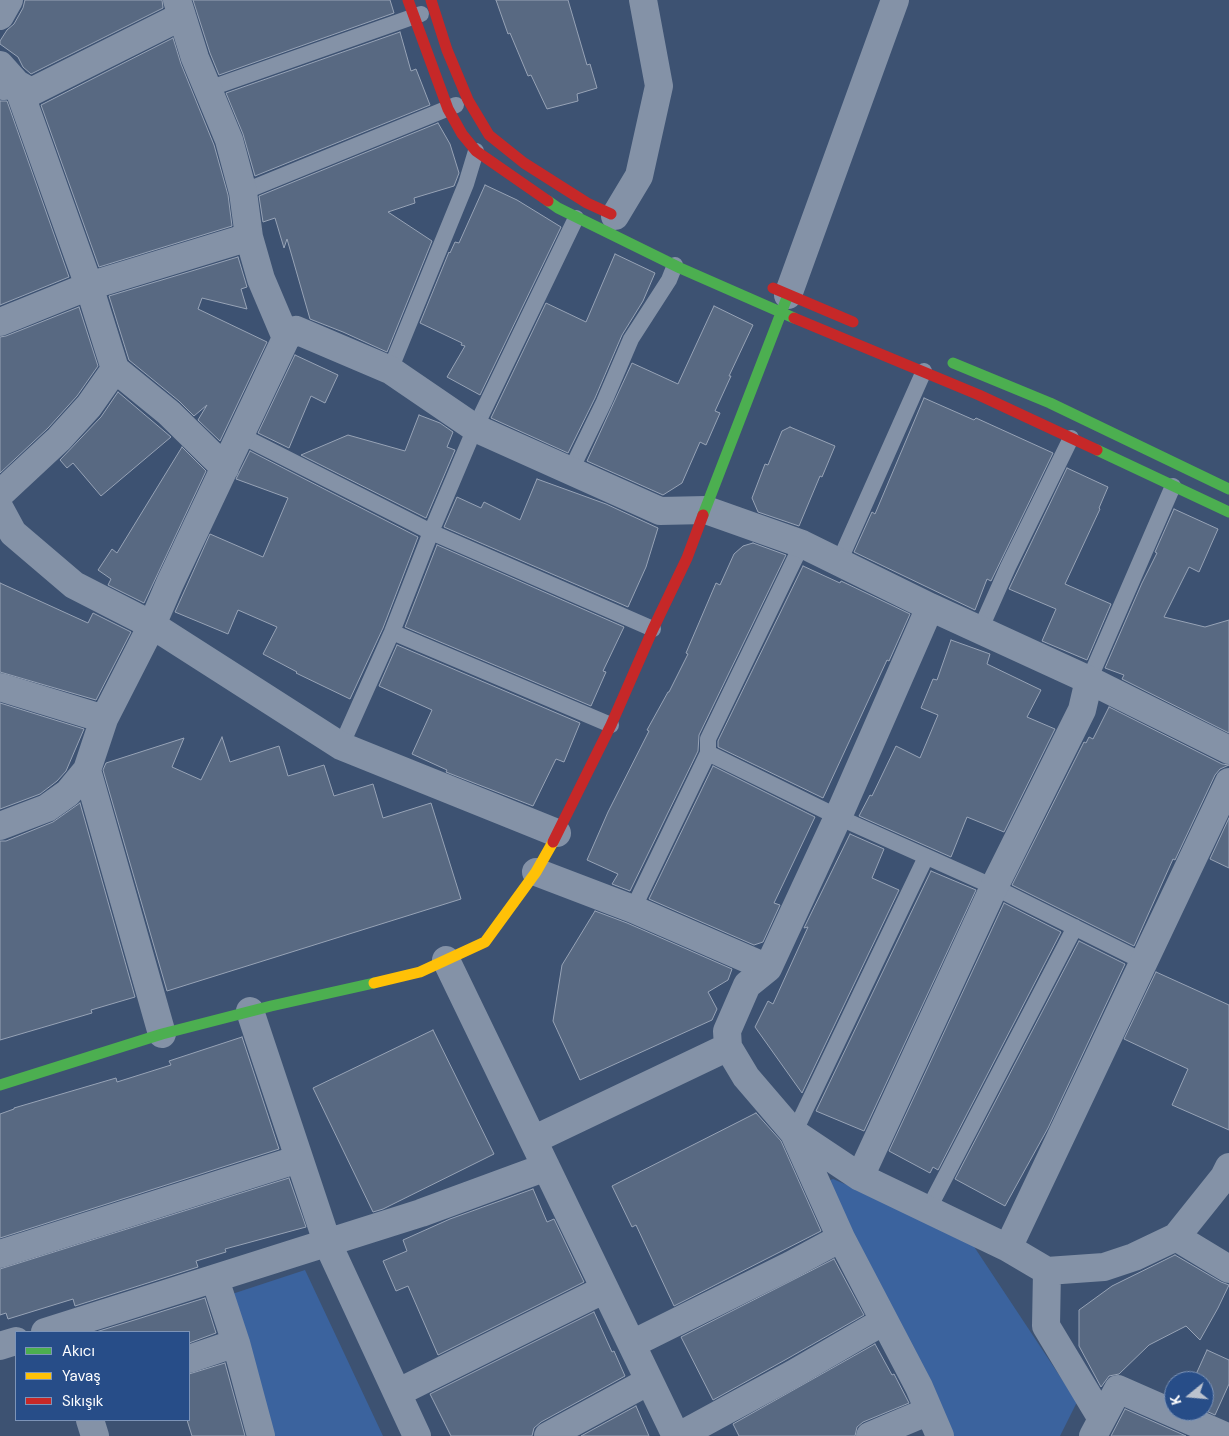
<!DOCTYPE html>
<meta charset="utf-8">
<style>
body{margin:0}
#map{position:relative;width:1229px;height:1436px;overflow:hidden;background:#3d5272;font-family:"DM Sans",sans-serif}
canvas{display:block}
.legend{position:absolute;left:15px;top:1331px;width:175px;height:90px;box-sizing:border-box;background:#274d88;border:1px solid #7d94b8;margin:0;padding:6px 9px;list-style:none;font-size:15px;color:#fff}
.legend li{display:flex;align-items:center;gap:10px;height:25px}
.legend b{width:25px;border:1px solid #7d94b8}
.north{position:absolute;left:1164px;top:1371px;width:50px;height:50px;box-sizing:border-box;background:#274d88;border:1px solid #7d94b8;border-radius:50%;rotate:253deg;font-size:14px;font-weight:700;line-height:20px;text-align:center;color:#fff}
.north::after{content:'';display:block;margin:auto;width:18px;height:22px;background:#bbc2ce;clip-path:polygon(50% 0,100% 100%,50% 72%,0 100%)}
</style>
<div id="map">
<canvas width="1229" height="1436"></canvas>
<ul class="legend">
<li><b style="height:6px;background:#4caf50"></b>Akıcı</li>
<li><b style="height:6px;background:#ffc107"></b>Yavaş</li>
<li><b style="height:6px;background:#c62828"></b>Sıkışık</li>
</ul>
<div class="north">K</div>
</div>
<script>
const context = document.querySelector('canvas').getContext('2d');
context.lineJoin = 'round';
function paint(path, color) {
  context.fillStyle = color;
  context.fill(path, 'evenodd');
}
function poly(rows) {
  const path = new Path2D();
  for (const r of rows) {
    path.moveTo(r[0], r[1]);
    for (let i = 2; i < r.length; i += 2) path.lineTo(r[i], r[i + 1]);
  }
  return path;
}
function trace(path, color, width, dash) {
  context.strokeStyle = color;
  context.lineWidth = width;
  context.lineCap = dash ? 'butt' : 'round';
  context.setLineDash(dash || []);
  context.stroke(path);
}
paint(poly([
 [833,1179,967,1236,1077,1402,1060,1436,939,1436,817,1185],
 [305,1270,383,1436,273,1436,229,1295]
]), '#3b639e');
const building = poly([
 [25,0,162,0,163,8,31,74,23,67,18,57,0,44,0,41,7,30,14,24,23,8,25,0],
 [193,0,390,0,394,13,219,75,210,53,193,0],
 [496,0,568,0,587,65,590,64,597,88,577,94,578,101,547,109,531,75,528,76,510,33,508,34,496,0],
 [400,32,411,71,416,69,430,105,255,176,243,134,226,93,400,32],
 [173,38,181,64,214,145,228,195,232,226,99,267,41,105,173,38],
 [0,101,7,101,69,277,0,305,0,101],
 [438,123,450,144,459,173,454,186,414,198,415,203,388,212,432,241,387,352,343,332,310,319,287,239,284,248,275,218,263,222,259,196,438,123],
 [485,185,517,200,561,227,480,395,447,377,465,346,461,345,462,343,420,323,449,252,450,253,455,242,459,243,485,185],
 [615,254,655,273,643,301,622,335,595,398,568,453,491,418,546,303,586,322,615,254],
 [238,257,247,287,241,289,247,309,202,298,198,309,267,342,220,441,198,420,207,405,194,416,179,401,129,360,109,296,238,257],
 [714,306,753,325,729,376,731,376,715,411,720,413,706,445,700,442,682,483,663,495,587,461,632,363,678,384,714,306],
 [79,307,98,366,77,396,48,428,0,473,0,337,6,336,79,307],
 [295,355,338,375,325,403,311,396,289,448,258,433,295,355],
 [118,392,171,437,101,496,73,463,67,468,60,460,101,417,118,392],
 [924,398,974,420,976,418,1053,453,991,581,987,579,975,610,854,552,872,512,875,514,924,398],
 [419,415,440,423,453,432,447,447,455,450,426,518,301,455,348,435,405,451,419,415],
 [790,427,835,446,822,477,820,476,799,526,758,512,752,498,765,464,768,465,782,431,790,427],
 [182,447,206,471,144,603,108,585,111,579,98,570,112,549,117,553,182,447],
 [250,451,418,537,383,628,350,699,296,673,297,672,263,654,277,627,238,610,228,634,175,612,210,534,263,557,288,498,236,479,250,451],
 [1067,468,1108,487,1099,508,1100,509,1065,584,1111,604,1087,660,1042,641,1056,609,1009,589,1067,468],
 [537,479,606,504,658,528,646,567,628,607,444,527,457,497,481,508,484,502,520,520,537,479],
 [1174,509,1218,529,1199,572,1189,567,1164,617,1205,627,1229,620,1229,733,1122,679,1124,675,1105,668,1142,583,1157,553,1155,552,1174,509],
 [753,543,786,555,699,735,698,751,630,891,612,884,618,874,587,860,608,812,649,731,647,730,668,692,669,692,688,654,686,653,716,583,720,585,734,554,743,546,753,543],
 [437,545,624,627,603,671,606,672,591,706,405,627,437,545],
 [803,566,840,583,841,581,910,614,889,661,887,660,823,798,718,747,718,741,803,566],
 [0,583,88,623,93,613,131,632,96,700,0,672,0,583],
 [951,640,990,654,987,664,1041,690,1027,717,1055,729,1004,832,967,817,951,857,859,816,870,795,872,796,896,746,920,758,938,715,921,708,933,679,937,680,951,640],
 [397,645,580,723,564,762,556,759,533,806,446,772,447,770,412,754,432,710,379,686,397,645],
 [0,703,84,729,66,771,57,781,40,794,0,809,0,703],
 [1109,707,1222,764,1229,765,1220,769,1215,775,1175,860,1173,859,1134,946,1012,885,1084,742,1086,743,1089,737,1093,739,1109,707],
 [222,737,230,762,279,746,288,776,324,765,334,796,373,784,383,818,431,803,461,899,167,991,103,770,106,763,184,738,172,767,201,780,222,737],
 [713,766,815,817,774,903,780,905,763,942,754,945,649,899,713,766],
 [80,803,135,997,91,1010,92,1013,0,1040,0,841,6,841,53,822,80,803],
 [1229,818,1229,868,1210,859,1229,818],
 [850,834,884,849,872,878,899,890,802,1093,755,1027,768,1001,773,1004,808,927,804,928,850,834],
 [931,871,976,890,864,1131,816,1111,931,871],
 [1004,903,1061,932,938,1170,933,1167,930,1173,889,1151,1004,903],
 [595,911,627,923,732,969,728,980,708,992,717,1009,712,1020,580,1080,553,1021,562,965,595,911],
 [1079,941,1125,964,1048,1128,1005,1206,955,1179,1079,941],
 [1156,972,1229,1005,1229,1130,1172,1105,1188,1069,1124,1039,1156,972],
 [433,1030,494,1154,383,1209,373,1212,313,1088,433,1030],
 [242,1037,279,1149,0,1238,0,1114,14,1109,14,1108,116,1078,117,1082,171,1065,169,1061,242,1037],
 [756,1113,781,1141,821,1231,674,1306,636,1225,632,1227,612,1186,756,1113],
 [289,1178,306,1227,225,1249,226,1252,196,1261,198,1267,75,1306,73,1299,8,1319,6,1313,0,1315,0,1269,289,1178],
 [533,1189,547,1222,554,1219,584,1282,438,1355,408,1286,396,1291,383,1261,407,1251,403,1240,450,1219,533,1189],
 [1175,1255,1221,1282,1229,1285,1218,1308,1200,1340,1186,1326,1149,1345,1119,1374,1109,1376,1101,1387,1079,1346,1079,1310,1112,1286,1175,1255],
 [834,1259,864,1315,785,1360,713,1400,681,1337,834,1259],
 [205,1298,216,1333,189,1343,189,1332,96,1332,205,1298],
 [594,1312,612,1352,614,1351,625,1376,541,1422,534,1428,532,1436,451,1436,430,1394,594,1312],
 [875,1344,892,1375,894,1374,909,1403,863,1422,857,1427,855,1436,739,1436,733,1424,875,1344],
 [1207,1350,1229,1360,1229,1384,1215,1415,1204,1410,1204,1381,1193,1381,1207,1350],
 [225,1363,245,1436,192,1436,187,1420,189,1420,189,1374,225,1363],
 [636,1406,649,1436,581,1436,636,1406],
 [1125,1409,1186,1436,1111,1436,1125,1409]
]);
paint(building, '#586982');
trace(building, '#97a3b6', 1);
trace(poly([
 [208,89,421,14],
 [243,192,456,105],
 [390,370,466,184,476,151],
 [240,435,431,532,653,629],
 [571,470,604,402,631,339,669,280,675,265],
 [839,562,924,371],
 [980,630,1008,567,1071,438],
 [392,632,611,725],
 [1089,680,1173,486],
 [341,746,392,632,431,532,475,428,576,218],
 [708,753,838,817,994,887,1144,962],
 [633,909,708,753,708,739,802,544],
 [794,1133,926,857],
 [928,1210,1075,927]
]), '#8492a7', 16);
trace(poly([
 [177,0,195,58,229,140,243,192,249,237,261,279,286,338,296,330,390,370,475,428,660,511,706,510,802,544,930,607,1089,680,1229,750],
 [0,16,9,0],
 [0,65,17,84,89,286,115,369,169,413,225,468],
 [4,86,17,84,31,92,182,16],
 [615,216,639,176,659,86,643,0],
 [788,295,895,0],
 [0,322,89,286,249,237],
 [0,494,59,439,89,406,115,369],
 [0,509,13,533,74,585,152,625,341,746,557,833],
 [930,607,838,817,768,968,747,985,727,1031,728,1047,746,1077,794,1133,860,1177,1008,1248,1229,782],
 [0,687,104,719],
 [87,770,162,1034],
 [0,826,47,808,68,793,87,770,104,719,152,625,170,583,286,338],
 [536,872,633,909,768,968],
 [446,960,676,1436],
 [250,1011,327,1242,417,1436],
 [794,1133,841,1238],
 [533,1140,728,1047],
 [1229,1167,1224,1177,1176,1237,1229,1269],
 [860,1177,994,887,1082,710,1089,680],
 [1008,1248,1047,1271,1104,1267,1134,1257,1176,1237],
 [0,1254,299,1159],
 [1047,1271,1046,1326,1102,1419],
 [215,1279,236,1343,261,1436],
 [45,1332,421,1213,546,1167],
 [632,1344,791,1265,841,1238,919,1387,940,1436],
 [0,1346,16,1341],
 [189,1359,236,1343],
 [397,1393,605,1289],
 [90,1420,95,1436],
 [548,1436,649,1381],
 [679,1436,793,1374,884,1321],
 [870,1436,929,1411],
 [1093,1436,1118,1389,1225,1436]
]), '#8492a7', 28);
trace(poly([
 [548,201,558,208,680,268,794,318],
 [953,363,1050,403,1229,489],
 [1097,450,1229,512],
 [703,515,788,295],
 [0,1085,162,1034,271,1006,374,983]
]), '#4caf50', 11);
trace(poly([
 [374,983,420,972,485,942,536,872,553,842]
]), '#ffc107', 11);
trace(poly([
 [408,0,448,109,462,134,476,151,548,201],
 [431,0,447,50,468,100,489,135,524,163,587,203,611,214],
 [773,288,853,322],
 [794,318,979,395,1097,450],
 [553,842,611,725,653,629,687,558,703,515]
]), '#c62828', 11);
</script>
